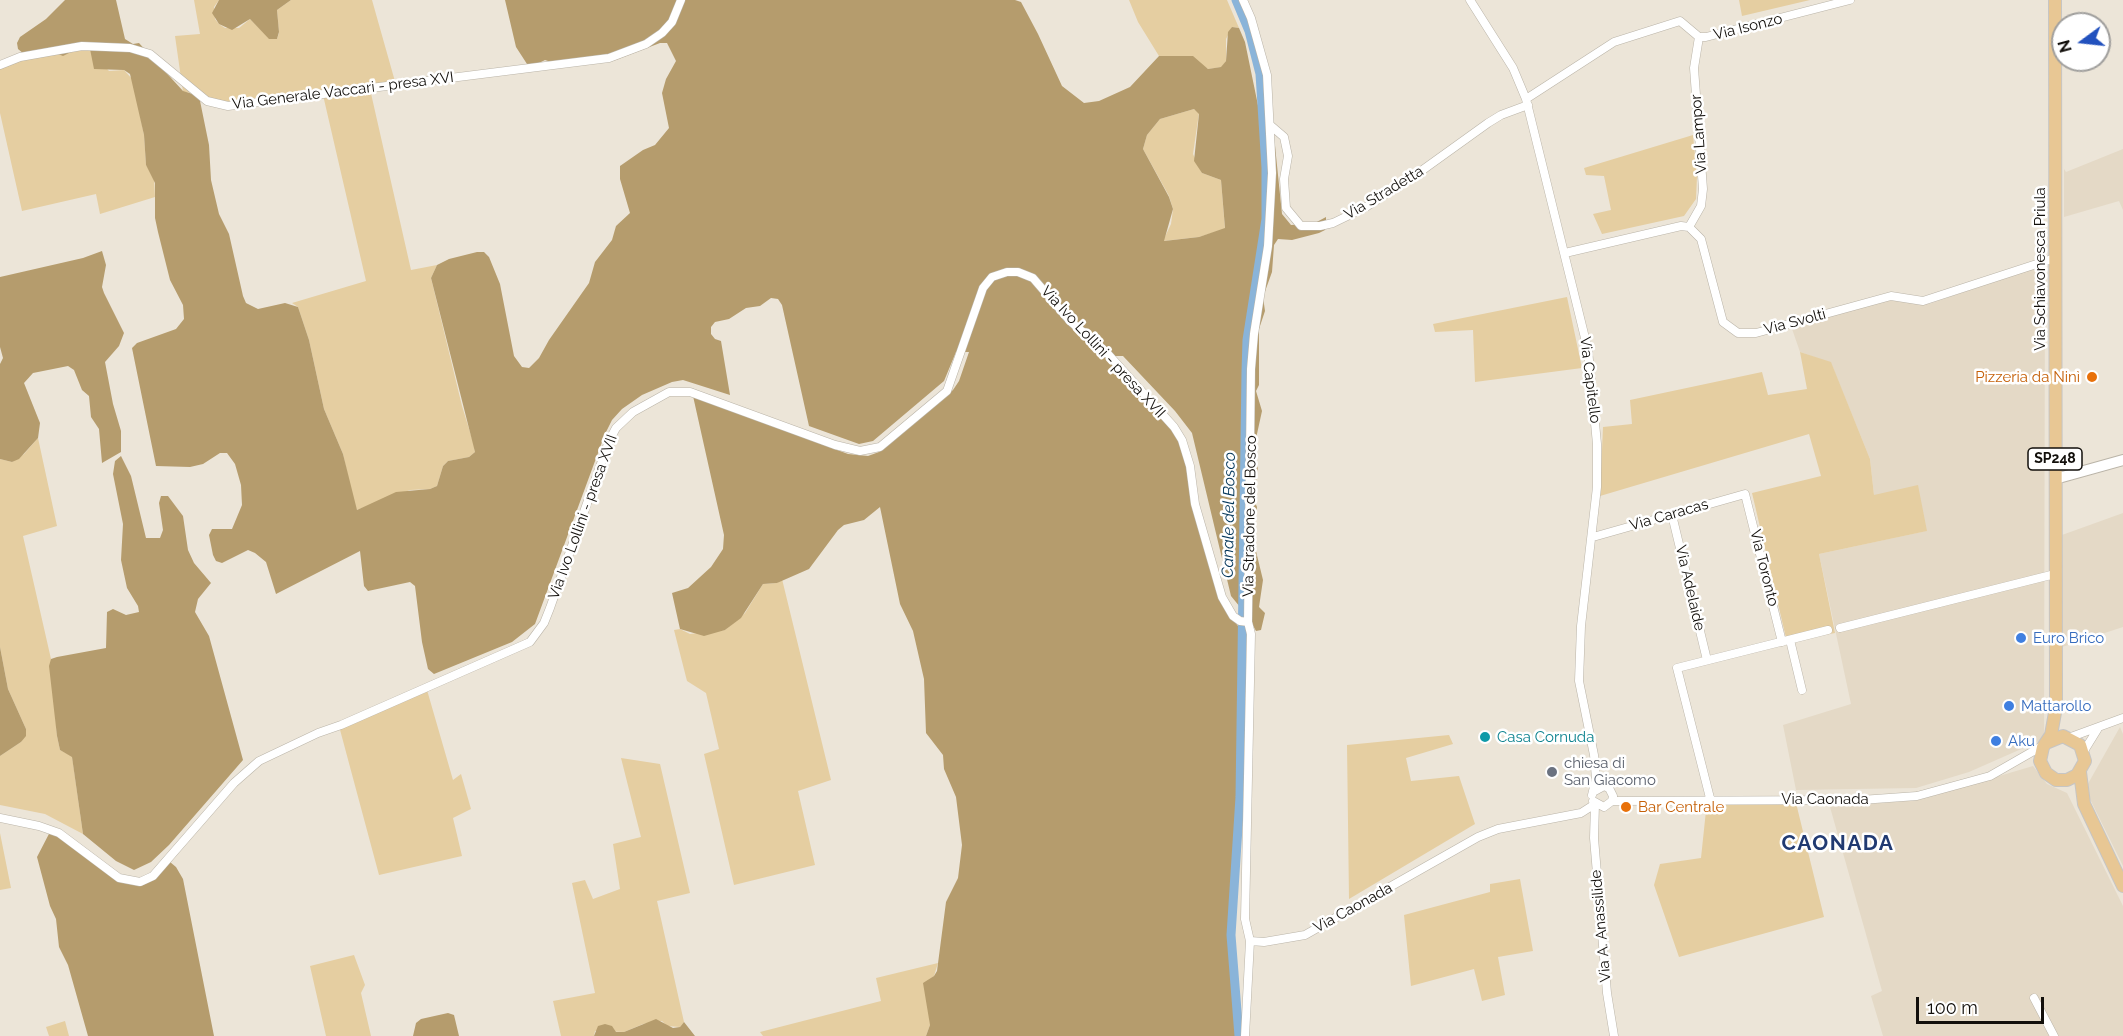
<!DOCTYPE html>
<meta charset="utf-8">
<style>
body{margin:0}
#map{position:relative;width:2123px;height:1036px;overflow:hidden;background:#ece5d8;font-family:Raleway,sans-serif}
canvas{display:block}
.north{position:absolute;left:2051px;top:12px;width:60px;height:60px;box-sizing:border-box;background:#fff;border:2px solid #a09f9d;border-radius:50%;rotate:255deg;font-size:16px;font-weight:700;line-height:24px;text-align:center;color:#120f0b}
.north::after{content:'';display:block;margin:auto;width:21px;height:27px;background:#2251be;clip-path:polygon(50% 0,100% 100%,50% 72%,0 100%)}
.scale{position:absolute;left:1916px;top:997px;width:128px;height:27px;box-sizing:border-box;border:3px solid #120f0b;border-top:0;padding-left:8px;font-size:18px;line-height:21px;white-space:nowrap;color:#120f0b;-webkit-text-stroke:4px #fff;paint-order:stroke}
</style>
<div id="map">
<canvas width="2123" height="1036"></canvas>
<div class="north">N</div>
<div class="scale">100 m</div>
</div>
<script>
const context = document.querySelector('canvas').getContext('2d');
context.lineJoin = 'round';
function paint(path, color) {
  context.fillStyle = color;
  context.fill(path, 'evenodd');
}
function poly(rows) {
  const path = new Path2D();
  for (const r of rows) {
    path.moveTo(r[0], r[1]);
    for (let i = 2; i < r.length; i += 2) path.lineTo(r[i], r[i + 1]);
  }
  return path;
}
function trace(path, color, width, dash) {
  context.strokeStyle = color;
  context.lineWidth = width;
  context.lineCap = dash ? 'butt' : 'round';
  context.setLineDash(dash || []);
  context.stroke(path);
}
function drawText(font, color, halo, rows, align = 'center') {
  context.font = font + ' Raleway,sans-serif';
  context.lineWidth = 5;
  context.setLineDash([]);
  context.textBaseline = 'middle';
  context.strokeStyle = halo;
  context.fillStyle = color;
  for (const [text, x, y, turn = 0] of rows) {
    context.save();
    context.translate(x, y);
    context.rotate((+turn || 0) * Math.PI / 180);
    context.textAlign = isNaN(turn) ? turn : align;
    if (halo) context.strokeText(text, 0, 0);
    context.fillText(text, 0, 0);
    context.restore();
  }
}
paint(poly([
 [2123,149,2123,210,2119,201,2064,217,2064,169,2066,172],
 [2045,264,2044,739,1969,772,1916,788,1796,790,1783,725,1851,704,1819,554,1926,531,1874,495,1870,459,1831,363,1800,352,1791,326,1890,297,1918,304,1929,304],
 [2123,513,2123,627,2062,647,2062,535],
 [2120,727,2123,734,2123,866,2085,789],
 [2033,766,2047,784,2067,793,2123,906,2123,1036,1883,1036,1871,996,1882,991,1830,807,1918,800]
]), '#e4d9c6');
paint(poly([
 [194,0,219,0,214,7,215,19,219,24,225,28,239,28,250,19,270,39,277,39,279,33,277,10,291,0,372,0,396,85,370,89,411,270,437,265,431,278,462,406,474,445,475,452,469,457,448,461,443,466,437,486,430,489,410,490,357,510,354,504,343,454,324,409,309,340,298,307,292,303,366,281,323,95,224,108,193,93,183,92,175,36,200,34],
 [1129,0,1227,0,1239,28,1232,27,1226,39,1226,61,1222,67,1208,69,1186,56,1173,58,1159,56,1138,22],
 [1739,0,1810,0,1742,16],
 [83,46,89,49,109,71,124,70,133,80,144,135,146,165,154,176,155,197,100,214,96,194,22,211,0,113,0,64],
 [1194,109,1199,113,1193,154,1202,173,1221,180,1225,229,1199,237,1163,241,1171,224,1173,209,1169,196,1143,149,1147,135,1160,119],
 [1693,135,1697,176,1696,199,1684,216,1602,234,1593,214,1611,210,1604,176,1586,175,1584,168],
 [1567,297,1582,368,1475,382,1473,330,1435,332,1433,324],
 [1800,352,1831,362,1870,459,1874,495,1918,485,1927,531,1819,554,1835,633,1787,642,1752,493,1821,476,1809,434,1600,496,1603,427,1632,424,1630,400,1762,372,1768,395,1807,389],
 [38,438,57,526,23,536,51,659,57,736,60,750,72,756,83,834,45,814,0,805,0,756,21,742,26,729,8,689,0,647,0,459,12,462,24,454],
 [782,579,831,780,798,791,815,865,734,885,704,754,719,749,706,693,687,681,674,630,680,629,690,634,725,630,745,613,763,584,777,583],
 [427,690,453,780,461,774,471,809,453,818,462,856,379,875,339,726],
 [1449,735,1453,744,1406,758,1411,781,1459,776,1475,824,1349,899,1347,745],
 [621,758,660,764,690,893,657,901,684,1022,680,1027,667,1026,662,1021,643,1024,624,1032,595,1031,594,1036,561,1036,553,1001,595,993,572,883,585,880,593,899,620,889,613,844,641,837],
 [1707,801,1796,803,1824,917,1679,957,1654,885,1660,864,1701,858],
 [0,833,11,888,0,890],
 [1520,879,1533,951,1498,957,1505,995,1482,1001,1474,969,1411,986,1404,915,1490,892,1490,884],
 [354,955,365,985,361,993,371,1036,326,1036,310,966],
 [938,963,934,976,929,980,930,1025,926,1036,763,1036,760,1032,881,1001,876,978],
 [65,1021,69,1036,49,1036,46,1027]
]), '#e5cea1');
paint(poly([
 [65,0,116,0,125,39,133,44,139,43,183,91,199,96,209,145,211,180,219,214,229,234,243,296,246,303,258,309,285,303,298,307,309,340,324,409,343,454,357,510,396,492,430,489,437,486,443,466,448,461,469,457,475,452,431,278,437,265,449,259,477,252,484,252,489,257,500,284,514,356,522,367,529,368,539,358,549,340,589,283,595,262,612,240,616,226,630,213,620,179,620,166,643,150,655,145,669,128,662,93,666,79,676,61,667,43,660,43,613,61,557,64,545,60,533,66,527,64,516,47,505,0,1015,0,1021,2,1038,34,1062,86,1084,103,1099,101,1130,87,1159,56,1193,56,1208,69,1221,67,1226,61,1228,32,1232,27,1239,28,1245,42,1261,120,1267,133,1274,136,1282,214,1291,225,1313,224,1326,217,1326,224,1325,230,1319,233,1292,240,1278,239,1274,245,1272,272,1263,297,1265,311,1259,329,1259,385,1256,391,1262,411,1255,443,1258,471,1253,498,1257,507,1253,539,1263,580,1259,607,1265,613,1261,630,1256,631,1249,618,1231,596,1192,433,1175,411,1123,356,1106,356,1181,439,1216,590,1220,601,1243,633,1238,851,1229,948,1237,1036,926,1036,930,1025,923,983,934,976,937,971,946,902,958,878,962,845,956,797,944,769,943,755,926,733,924,679,913,631,900,604,880,507,864,520,844,525,838,530,809,569,777,583,763,584,741,618,725,630,704,636,680,629,672,593,688,588,711,567,723,549,724,535,693,396,848,454,868,456,879,452,893,441,953,390,959,381,969,352,956,352,944,381,873,441,859,444,809,426,782,305,778,299,771,298,760,306,746,308,729,319,715,322,711,327,711,334,715,339,721,341,730,395,683,380,672,382,642,395,622,409,612,420,605,434,535,624,512,642,434,674,428,669,422,642,415,586,410,582,368,591,364,586,360,551,276,594,266,562,255,553,248,550,222,563,216,561,213,555,209,535,212,529,232,529,242,505,241,485,235,464,227,453,220,453,203,464,190,467,156,466,132,348,137,343,176,329,184,319,183,305,170,280,158,232,155,218,155,183,146,165,144,135,130,74,124,70,94,69,90,49,83,46,63,56,51,51,24,54,18,49,17,43,20,37,46,19],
 [1194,109,1199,114,1194,161,1202,173,1221,180,1225,228,1199,237,1164,241,1173,209,1169,197,1143,149,1147,135,1160,119],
 [219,0,291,0,277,10,279,32,277,39,269,39,250,19,232,30,219,24,212,13],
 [102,251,106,265,102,287,104,293,124,333,119,346,105,362,113,404,121,431,121,452,102,463,99,429,91,417,89,396,82,390,74,370,68,366,33,373,24,383,40,423,38,438,19,459,12,462,0,459,0,364,3,358,0,347,0,277,83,258],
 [121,456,131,476,146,538,160,538,163,530,159,503,161,496,168,496,183,516,188,550,194,563,211,583,198,599,195,612,209,636,243,760,169,845,151,862,134,870,116,861,83,834,72,757,60,750,57,736,49,666,51,659,57,657,106,648,107,612,113,609,126,615,139,612,138,606,127,588,121,560,123,524,113,474,115,461],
 [0,647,8,689,26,729,26,736,21,742,0,756],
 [51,830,109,872,135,883,170,862,176,867,183,879,214,1036,88,1036,68,965,59,947,56,919,50,906,37,857],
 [448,1013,454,1015,459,1036,413,1036,416,1023,421,1019],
 [656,1019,673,1028,680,1027,684,1022,695,1036,594,1036,598,1026,605,1024,612,1026,616,1032,624,1032]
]), '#b59c6d');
trace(poly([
 [1236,0,1249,31,1260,74,1266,168,1266,219,1247,340,1246,372,1240,797,1231,935,1239,1036]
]), '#8ab4d9', 9);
const street = poly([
 [1243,0,1251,18,1267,75,1272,173,1268,246,1254,334,1251,369,1248,622,1251,634,1245,919,1250,941,1245,1036],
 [1470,0,1513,68,1526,99,1588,350,1597,444,1597,487,1581,626,1579,681,1594,755,1596,779,1592,795],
 [0,65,20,57,82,46,130,48,150,54,207,101,228,106,609,58,646,44,662,33,672,22,681,0],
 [1526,99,1614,42,1680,21,1699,37,1706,37,1850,0],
 [1270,125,1284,137,1288,156,1284,179,1286,208,1301,226,1320,226,1333,223,1366,207,1417,174,1488,123,1501,115,1528,105],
 [1689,227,1701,206,1703,189,1694,68,1699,37],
 [1565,253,1681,226,1689,227,1701,239,1723,322,1738,333,1756,333,1891,296,1923,301,2055,258],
 [1672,515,1707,660],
 [1593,537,1745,494,1782,642],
 [1840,628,2055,574],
 [1790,640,1802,690],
 [2071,737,2123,718],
 [2084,751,2097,730],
 [1710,798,1677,668,1828,630],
 [1593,801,1604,807,1612,801,1613,796,1609,788,1604,786,1593,792],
 [1612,801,1861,800,1917,796,1990,776,2044,745],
 [1595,804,1594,838,1607,993,1614,1036],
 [0,818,39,826,59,833,119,878,140,882,153,876,234,783,259,761,318,733,341,725,530,642,544,623,550,608,609,441,616,428,633,412,669,392,690,392,835,445,860,451,880,447,947,391,983,288,992,277,1007,272,1018,272,1033,278,1070,321,1107,353,1174,427,1182,440,1190,466,1195,504,1222,597,1233,616,1240,621,1248,622],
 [1250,941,1264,942,1305,935,1478,837,1498,829,1581,813,1595,804],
 [2034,998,2054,1036]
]);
const secondary = poly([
 [2055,479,2123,460]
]);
const primary = poly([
 [2046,743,2063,736,2080,745,2085,761,2077,775,2067,780,2056,780,2046,773,2040,761,2043,747,2051,735,2056,707,2055,0],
 [2080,772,2084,804,2123,886]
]);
trace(street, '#bab4a8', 9);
trace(secondary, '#bab4a8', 12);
trace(primary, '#c6c5c4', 14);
trace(street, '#fff', 8);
trace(secondary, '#fff', 10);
trace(primary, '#e8c794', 12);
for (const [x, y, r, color] of [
 [2092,377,6,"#e8710a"],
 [2021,638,6,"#3f7fe0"],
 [2009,706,6,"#3f7fe0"],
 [1485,737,6,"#0f9aa8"],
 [1996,741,6,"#3f7fe0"],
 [1552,772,6,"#6b7280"],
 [1626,807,6,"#e8710a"]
]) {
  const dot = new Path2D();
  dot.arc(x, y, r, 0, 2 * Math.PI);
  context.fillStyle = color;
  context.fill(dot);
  trace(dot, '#fff', 2);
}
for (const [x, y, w] of [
 [2055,459,54]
]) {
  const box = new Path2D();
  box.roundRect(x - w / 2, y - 11, w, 22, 4.5);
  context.fillStyle = '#fff';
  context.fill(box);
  trace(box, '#120f0b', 1.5);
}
drawText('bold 14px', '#120f0b', null, [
 ["SP248",2055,459]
]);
drawText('15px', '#120f0b', '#fff', [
 ["Via Isonzo",1748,27,-14],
 ["Via Generale Vaccari - presa XVI",343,91,-7],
 ["Via Lampor",1699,134,-94],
 ["Via Stradetta",1384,193,-31],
 ["Via Schiavonesca Priula",2040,269,-90],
 ["Via Svolti",1795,322,-15],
 ["Via Ivo Lollini - presa XVII",1103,352,47],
 ["Via Capitello",1590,380,83],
 ["Via Caracas",1669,515,-16],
 ["Via Stradone del Bosco",1250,516,-89],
 ["Via Ivo Lollini - presa XVII",583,517,-70],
 ["Via Toronto",1764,568,76],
 ["Via Adelaide",1690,588,77],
 ["Via Caonada",1825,799],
 ["Via Caonada",1353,908,-29],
 ["Via A. Anassilide",1601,926,-95]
]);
drawText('15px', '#c56008', '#fff', [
 ["Pizzeria da Ninì",2080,377],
 ["Bar Centrale",1638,807,"left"]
], 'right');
drawText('15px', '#366cbe', '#fff', [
 ["Euro Brico",2033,638],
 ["Mattarollo",2021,706],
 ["Aku",2008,741]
], 'left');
drawText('15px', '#0d838f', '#fff', [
 ["Casa Cornuda",1497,737]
], 'left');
drawText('15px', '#5b616d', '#fff', [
 ["chiesa di",1564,763],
 ["San Giacomo",1564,780]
], 'left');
drawText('italic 16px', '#03365a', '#fff', [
 ["Canale del Bosco",1229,515,-89]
]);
context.letterSpacing = '1.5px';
drawText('bold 21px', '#213a71', '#fff', [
 ["CAONADA",1838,844]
]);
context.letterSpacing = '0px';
</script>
